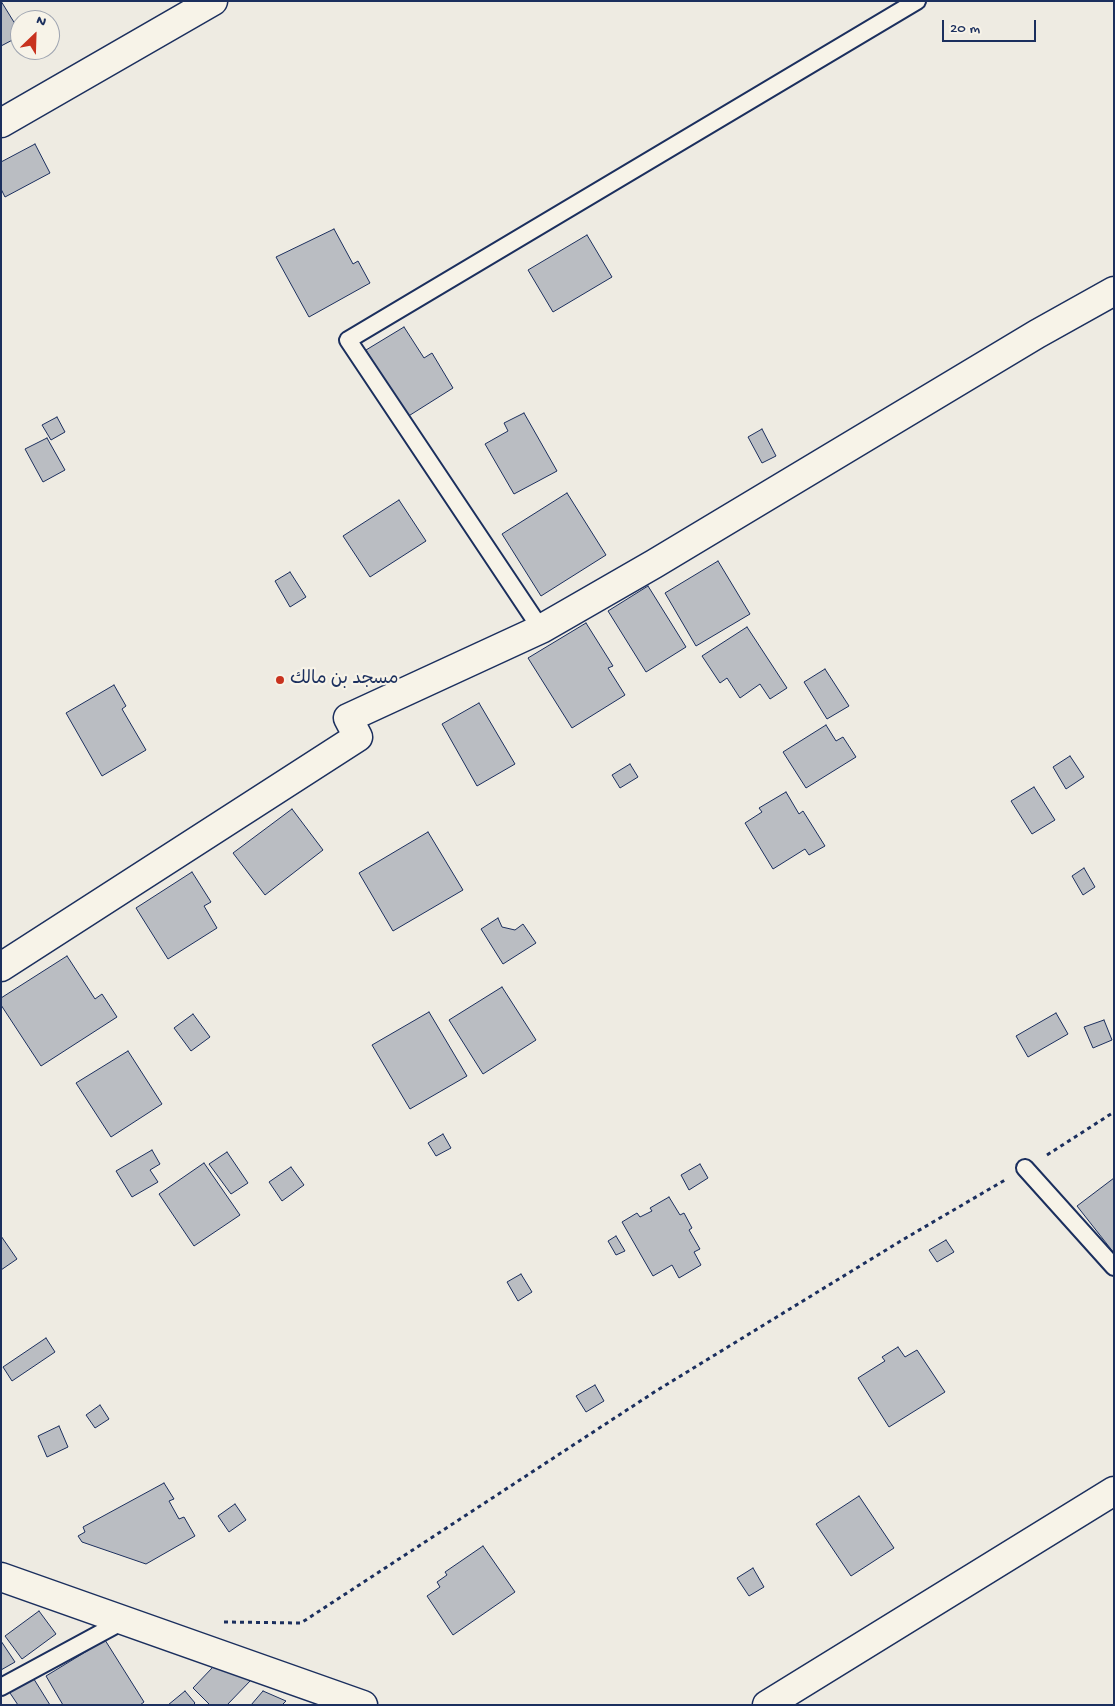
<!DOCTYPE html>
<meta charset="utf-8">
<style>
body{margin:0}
#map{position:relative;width:1115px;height:1706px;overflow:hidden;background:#eeebe2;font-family:"Gochi Hand",sans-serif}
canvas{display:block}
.frame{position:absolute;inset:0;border:2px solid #1b2f5e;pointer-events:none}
.north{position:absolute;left:10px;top:10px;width:50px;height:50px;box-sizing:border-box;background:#f7f3e8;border:1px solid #9fa5b1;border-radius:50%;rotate:24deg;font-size:14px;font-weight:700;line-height:20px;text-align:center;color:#1b2f5e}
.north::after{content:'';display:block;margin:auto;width:18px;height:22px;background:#c8321e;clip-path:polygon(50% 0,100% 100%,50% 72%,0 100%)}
.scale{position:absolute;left:942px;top:20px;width:94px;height:22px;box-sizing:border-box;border:2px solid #1b2f5e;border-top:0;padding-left:6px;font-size:15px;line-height:18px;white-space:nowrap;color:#1b2f5e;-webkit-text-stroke:4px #f7f3e8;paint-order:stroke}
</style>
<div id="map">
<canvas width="1115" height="1706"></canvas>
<div class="frame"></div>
<div class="north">N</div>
<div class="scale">20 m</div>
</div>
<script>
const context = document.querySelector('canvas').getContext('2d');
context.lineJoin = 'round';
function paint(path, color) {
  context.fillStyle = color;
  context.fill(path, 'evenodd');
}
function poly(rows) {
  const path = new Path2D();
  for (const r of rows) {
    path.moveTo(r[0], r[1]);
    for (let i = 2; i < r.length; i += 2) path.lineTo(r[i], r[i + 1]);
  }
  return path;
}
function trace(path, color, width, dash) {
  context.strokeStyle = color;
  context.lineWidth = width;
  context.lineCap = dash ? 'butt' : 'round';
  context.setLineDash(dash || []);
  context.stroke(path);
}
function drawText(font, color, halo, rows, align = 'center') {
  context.font = font + ' "Gochi Hand","Playpen Sans Arabic",sans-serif';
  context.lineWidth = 4.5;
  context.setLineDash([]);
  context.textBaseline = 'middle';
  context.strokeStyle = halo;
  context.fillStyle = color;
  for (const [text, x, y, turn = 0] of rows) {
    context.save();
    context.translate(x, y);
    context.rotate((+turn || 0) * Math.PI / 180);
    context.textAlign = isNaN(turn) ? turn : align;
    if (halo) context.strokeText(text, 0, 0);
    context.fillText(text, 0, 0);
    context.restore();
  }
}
const building = poly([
 [1,1,20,32,20,36,1,46,1,1],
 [35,144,50,173,5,197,1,189,1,162,35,144],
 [334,229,353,264,358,261,370,283,309,317,276,257,334,229],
 [587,235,612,277,553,312,528,270,587,235],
 [404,327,424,358,432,353,453,388,407,417,366,350,404,327],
 [524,413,557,471,514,494,485,444,508,431,504,423,524,413],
 [57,417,65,432,51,440,42,425,57,417],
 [762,429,776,456,762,463,748,437,762,429],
 [47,438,65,470,43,482,25,449,47,438],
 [567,493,606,555,541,596,502,534,567,493],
 [399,500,426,541,370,577,343,536,399,500],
 [718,561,750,614,696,646,665,593,718,561],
 [290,572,306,597,290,607,275,581,290,572],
 [648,586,686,647,646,672,608,611,648,586],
 [586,623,613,666,608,668,625,695,572,728,528,658,586,623],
 [747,627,787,688,770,699,760,684,740,698,727,678,720,683,702,656,747,627],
 [825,669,849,706,827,719,804,682,825,669],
 [114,685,126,706,122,709,146,750,102,776,66,713,114,685],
 [479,703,515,764,477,786,442,724,479,703],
 [826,725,836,741,843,737,856,757,806,788,783,752,826,725],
 [1070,756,1084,777,1066,789,1053,767,1070,756],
 [630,764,638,777,620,788,612,775,630,764],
 [1034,787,1055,820,1032,834,1011,801,1034,787],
 [786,792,799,814,803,811,825,846,809,855,805,849,773,869,745,823,762,812,759,808,786,792],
 [292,809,323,850,265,895,233,853,292,809],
 [428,832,463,890,393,931,359,873,428,832],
 [1084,868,1095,887,1083,895,1072,876,1084,868],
 [192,872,211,902,204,906,217,928,168,959,136,908,192,872],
 [498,918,502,927,515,930,523,924,536,943,503,964,481,929,498,918],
 [67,956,95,999,102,994,117,1017,41,1066,1,1005,1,998,67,956],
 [502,987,536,1040,483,1074,449,1020,502,987],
 [429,1012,467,1076,410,1109,372,1045,429,1012],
 [1056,1013,1068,1034,1028,1057,1016,1036,1056,1013],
 [193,1014,210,1037,191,1051,174,1028,193,1014],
 [1104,1020,1112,1040,1093,1048,1084,1027,1104,1020],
 [128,1051,162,1104,111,1137,76,1083,128,1051],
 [443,1134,451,1148,436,1156,428,1143,443,1134],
 [152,1150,160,1164,150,1170,158,1182,132,1197,116,1171,152,1150],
 [227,1152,248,1183,231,1194,209,1164,227,1152],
 [204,1163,240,1215,194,1246,159,1194,204,1163],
 [700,1164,708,1178,689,1190,681,1175,700,1164],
 [291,1167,304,1185,282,1201,269,1182,291,1167],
 [1114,1178,1114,1253,1077,1206,1114,1178],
 [669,1197,680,1215,684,1213,692,1228,689,1230,700,1249,694,1252,701,1265,679,1278,672,1265,653,1276,622,1222,637,1213,640,1217,652,1211,650,1208,669,1197],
 [1,1236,17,1259,1,1270,1,1236],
 [616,1236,625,1251,616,1255,608,1241,616,1236],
 [946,1240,954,1252,937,1262,929,1250,946,1240],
 [521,1274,532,1292,518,1301,507,1282,521,1274],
 [46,1338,55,1352,12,1381,3,1367,46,1338],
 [898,1347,905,1357,917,1350,945,1392,889,1427,858,1378,885,1361,882,1357,898,1347],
 [595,1385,604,1401,586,1412,576,1396,595,1385],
 [100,1405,109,1419,95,1428,86,1415,100,1405],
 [59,1426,68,1447,47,1457,38,1436,59,1426],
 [164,1483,174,1499,169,1501,179,1519,184,1517,195,1536,146,1564,82,1542,78,1536,85,1532,83,1527,164,1483],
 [859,1496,894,1548,851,1576,816,1524,859,1496],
 [235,1504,246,1520,229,1532,218,1516,235,1504],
 [483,1546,515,1592,453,1635,427,1596,440,1587,437,1582,447,1575,445,1572,483,1546],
 [753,1568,764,1587,749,1596,737,1578,753,1568],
 [39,1611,56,1634,22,1659,5,1636,39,1611],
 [105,1640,144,1702,140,1705,63,1705,46,1676,105,1640],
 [1,1641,15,1662,1,1670,1,1641],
 [213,1667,251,1680,227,1705,210,1705,193,1688,213,1667],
 [32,1676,50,1705,18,1705,8,1690,32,1676],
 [185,1691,195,1703,193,1705,168,1705,185,1691],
 [263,1691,286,1701,282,1705,251,1705,263,1691]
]);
paint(building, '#babdc2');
trace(building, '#1b2f5e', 1);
const service = poly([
 [541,629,348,340,917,1],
 [1025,1168,1114,1267],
 [1,1687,123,1621]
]);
const minor = poly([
 [1,123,213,1],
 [1,967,358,737,348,718,541,629,654,564,1037,334,1114,291],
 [767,1705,1114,1491]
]);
const tertiary = poly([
 [1,1577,363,1705]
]);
trace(service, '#1b2f5e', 20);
trace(minor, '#1b2f5e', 31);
trace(tertiary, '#1b2f5e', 31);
trace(poly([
 [1047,1155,1114,1112],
 [224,1622,301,1623,656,1391,904,1239,1005,1180]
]), '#1b2f5e', 3, [4, 4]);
trace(service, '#f7f3e8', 16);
trace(minor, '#f7f3e8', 28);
trace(tertiary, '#f7f3e8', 28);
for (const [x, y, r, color] of [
 [280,680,5,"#c8321e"]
]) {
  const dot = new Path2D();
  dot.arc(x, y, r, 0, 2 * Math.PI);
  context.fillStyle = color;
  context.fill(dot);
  trace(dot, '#f7f3e8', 2);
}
drawText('18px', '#1b2f5e', '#f7f3e8', [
 ["مسجد بن مالك",290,680]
], 'left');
</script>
